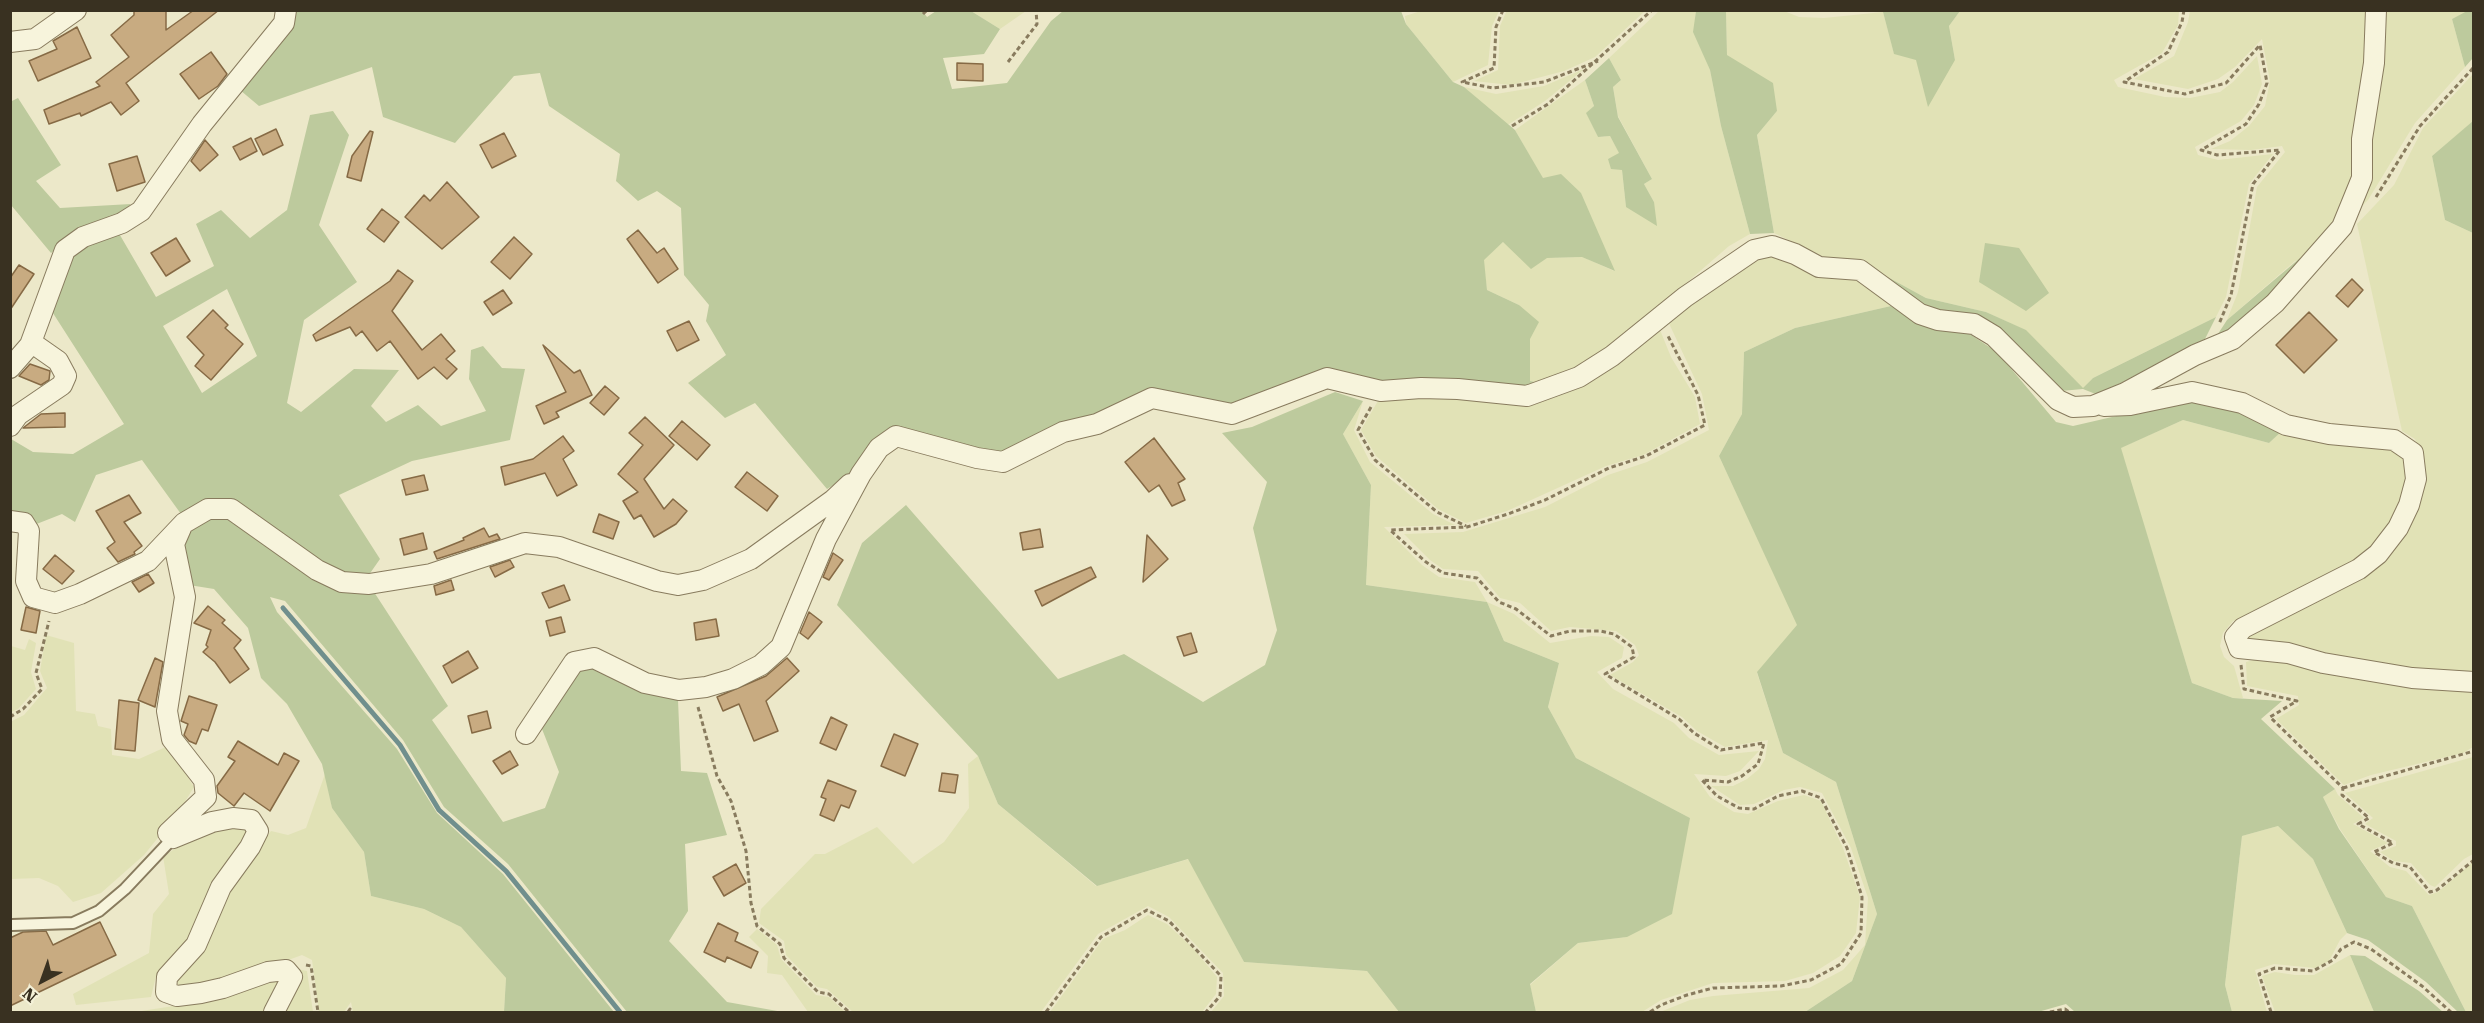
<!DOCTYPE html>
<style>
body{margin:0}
#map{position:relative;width:2484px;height:1023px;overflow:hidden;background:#ece8c9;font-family:"Roboto Serif",serif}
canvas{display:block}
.frame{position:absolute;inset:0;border:12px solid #393121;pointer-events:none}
.north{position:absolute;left:12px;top:951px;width:60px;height:60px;-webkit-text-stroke:4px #f4f1d8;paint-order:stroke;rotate:221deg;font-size:16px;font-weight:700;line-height:24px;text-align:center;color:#393121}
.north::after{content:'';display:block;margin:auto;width:21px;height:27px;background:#393121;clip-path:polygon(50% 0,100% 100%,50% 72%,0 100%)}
</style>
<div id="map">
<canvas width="2484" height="1023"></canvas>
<div class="frame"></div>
<div class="north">N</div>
</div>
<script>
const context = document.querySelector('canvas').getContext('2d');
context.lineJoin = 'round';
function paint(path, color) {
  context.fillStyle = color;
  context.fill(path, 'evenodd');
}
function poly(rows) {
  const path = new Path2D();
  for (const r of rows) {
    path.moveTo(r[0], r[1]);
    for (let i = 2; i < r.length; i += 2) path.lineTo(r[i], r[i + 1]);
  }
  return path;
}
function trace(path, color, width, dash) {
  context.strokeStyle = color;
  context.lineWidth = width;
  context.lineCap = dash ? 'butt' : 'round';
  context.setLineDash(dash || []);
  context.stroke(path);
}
paint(poly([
 [1507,10,1645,10,1645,11,1595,57,1564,71,1511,85,1474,81,1498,70,1500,26],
 [971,11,1026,11,1000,29],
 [1421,11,1499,11,1492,26,1488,65,1453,82,1406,24,1405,16],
 [1659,11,1696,11,1694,32,1710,70,1721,126,1750,234,1729,246,1610,349,1549,385,1530,381,1530,339,1519,305,1487,290,1483,260,1503,242,1547,258,1583,257,1614,271,1543,179,1515,130,1585,80,1594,106,1587,114,1598,137,1610,136,1620,154,1608,159,1622,170,1626,207,1654,202,1644,184,1652,179,1618,116,1613,87,1621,80,1609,58],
 [1726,11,1784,11,1799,17,1824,18,1883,12,1894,53,1955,60,1949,26,1960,11,2179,11,2178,25,2162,53,2114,80,2118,87,2165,97,2190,98,2220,92,2233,82,2257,56,2262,84,2254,105,2241,121,2195,147,2198,155,2218,160,2273,154,2249,184,2226,297,2216,317,2093,378,2083,389,2025,330,1986,312,1926,298,1862,263,1824,257,1774,233,1757,135,1777,111,1727,55],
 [2190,11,2372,11,2358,178,2337,226,2303,259,2295,261,2227,320,2238,292,2257,187,2285,152,2282,146,2251,150,2211,149,2230,141,2249,126,2265,106,2270,81,2262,39,2235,67,2218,79,2188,89,2134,79,2174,56,2188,22],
 [2382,11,2469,11,2452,19,2465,67,2415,123,2368,200,2350,218],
 [1584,69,1545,101,1506,126,1464,87,1496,94,1544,86],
 [2473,74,2473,122,2432,156,2445,220,2473,233,2473,677,2242,644,2247,633,2385,551,2422,498,2425,475,2421,456,2415,439,2402,431,2357,224,2394,185,2423,128],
 [1769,255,1858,279,1891,306,1795,328,1744,352,1742,414,1719,456,1798,625,1757,673,1783,753,1836,782,1877,914,1852,981,1805,1012,1660,1012,1690,1000,1713,996,1809,988,1843,970,1865,945,1868,898,1851,848,1822,793,1800,787,1784,790,1754,804,1740,805,1711,786,1733,786,1747,779,1759,769,1765,759,1768,740,1725,747,1697,731,1682,717,1610,675,1633,662,1639,655,1635,645,1616,631,1570,627,1551,631,1520,603,1500,598,1478,571,1443,569,1430,560,1404,534,1463,532,1545,507,1608,475,1647,462,1709,430,1702,394,1666,317,1751,258],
 [1658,325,1671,357,1695,397,1700,424,1643,455,1606,466,1507,511,1466,523,1438,509,1376,456,1361,430,1382,394,1521,401],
 [1363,401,1354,430,1370,462,1433,514,1455,525,1384,527,1422,565,1439,577,1475,582,1487,602,1514,614,1550,643,1591,636,1609,637,1624,647,1622,658,1597,672,1613,689,1674,723,1689,738,1719,755,1759,751,1740,771,1726,776,1694,774,1710,797,1734,812,1748,814,1778,801,1804,795,1821,801,1843,848,1860,897,1856,933,1840,956,1813,973,1785,981,1713,983,1661,1000,1642,1012,1536,1012,1530,985,1578,943,1627,937,1690,818,1576,758,1548,707,1559,663,1504,641,1487,602,1366,585,1371,485,1343,434],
 [2183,420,2269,443,2282,431,2392,448,2405,455,2408,473,2403,509,2361,559,2251,616,2233,621,2223,633,2220,646,2224,657,2234,666,2243,698,2233,698,2192,683,2120,448],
 [46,635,74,643,76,711,95,714,98,726,111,729,112,755,139,759,168,746,194,787,178,813,144,855,101,893,73,902,58,886,39,878,11,879,10,722,24,715,47,688,40,671],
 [29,639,36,643,31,672,36,689,18,709,11,712,11,646,25,650],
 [2268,656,2473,689,2473,747,2463,753,2371,775,2344,785,2276,719,2299,705,2298,696,2247,686,2246,662],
 [978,756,998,804,1096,886,1189,859,1244,962,1367,971,1399,1012,1211,1012,1224,996,1223,973,1169,917,1148,906,1098,934,1041,1012,853,1012,827,989,817,987,786,955,784,941,759,923,761,909,815,854,825,854,877,827,913,864,944,842,969,808,968,764],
 [2473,757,2473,854,2464,859,2435,887,2430,885,2411,863,2394,861,2380,852,2396,846,2396,841,2365,824,2373,818,2345,793],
 [325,774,332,808,364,852,371,896,424,909,461,927,506,978,504,1012,353,1012,351,1002,344,1012,319,1012,312,960,302,955,231,981,179,988,177,980,226,891,271,831,288,835,306,828],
 [2335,789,2338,795,2364,818,2353,824,2388,843,2370,851,2390,867,2406,871,2429,895,2438,892,2473,862,2473,1012,2466,1012,2412,906,2386,897,2340,829,2323,797],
 [240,823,249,834,189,944,168,968,156,976,151,997,76,1005,73,994,149,953,153,914,169,894,163,856,203,832],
 [2278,826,2313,859,2347,933,2340,940,2329,961,2315,968,2274,964,2255,970,2267,1012,2232,1012,2225,985,2242,836],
 [1148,915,1167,924,1193,948,1217,977,1216,994,1202,1012,1050,1012,1103,939,1125,930],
 [757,929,777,945,781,959,816,995,829,997,845,1012,808,1012,782,975,767,973,768,956,749,937],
 [2350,955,2374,1012,2275,1012,2262,976,2275,972,2295,975,2314,975],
 [297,969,307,971,313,1012,281,1012],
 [274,980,281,984,269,1012,135,1012,199,1002]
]), '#e1e2b6');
paint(poly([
 [922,10,927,17,936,11,971,11,1000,29,984,54,943,58,952,89,1007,83,1051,21,1063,11,1401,11,1406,24,1453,82,1464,87,1515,130,1543,178,1561,174,1581,193,1615,271,1582,257,1547,258,1531,269,1503,242,1484,260,1487,290,1519,305,1539,322,1530,339,1530,381,1549,385,1521,391,1380,386,1353,377,1230,408,1149,395,1001,457,916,434,827,489,755,403,725,418,688,383,726,355,706,321,709,305,684,275,681,208,657,191,638,201,616,181,620,154,549,106,540,73,514,76,455,143,383,117,372,67,259,106,240,90,291,11],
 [2469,10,2473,11,2473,58,2465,67,2452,19],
 [1696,11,1726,11,1727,55,1773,83,1777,111,1757,135,1774,233,1750,234,1721,126,1710,70,1693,32],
 [1886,11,1960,11,1949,26,1955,60,1928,107,1916,60,1894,54,1883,12],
 [1609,58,1621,80,1613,87,1618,117,1652,179,1644,184,1654,202,1657,226,1626,207,1622,170,1611,169,1608,159,1619,153,1610,136,1598,137,1586,113,1594,106,1585,80],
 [18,98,61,165,36,181,60,208,131,204,117,217,78,231,51,253,11,205,10,102],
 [333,111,349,135,319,225,357,282,304,320,287,403,301,412,354,369,399,370,371,406,386,422,418,405,441,426,486,411,469,379,471,350,483,346,502,368,525,369,510,440,412,461,339,495,380,559,366,579,339,576,232,505,181,514,142,460,96,475,75,522,62,514,34,525,11,512,11,439,33,452,73,454,124,424,51,310,68,256,117,230,156,297,214,266,196,224,221,210,250,238,287,210,310,115],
 [227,289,257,356,202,393,163,326],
 [2473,121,2474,122,2473,233,2445,220,2432,156],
 [1985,243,2019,248,2049,293,2026,311,1979,282],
 [1824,257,1862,263,1926,298,1986,312,2026,330,2083,388,2093,378,2216,317,2205,339,2098,395,2083,389,2061,391,2024,356,1816,261],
 [2300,258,2303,259,2244,326,2216,337,2227,320],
 [1891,306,1924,326,1968,333,1997,352,2056,422,2073,426,2190,399,2238,410,2282,431,2269,443,2183,420,2121,448,2192,683,2233,698,2282,701,2261,719,2335,789,2323,797,2339,829,2386,897,2412,906,2466,1012,2458,1012,2426,982,2368,940,2347,933,2313,859,2278,826,2242,836,2225,985,2232,1012,2075,1012,2066,1004,2038,1012,1805,1012,1852,981,1877,914,1836,782,1783,753,1757,672,1797,625,1719,456,1742,414,1744,352,1795,328],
 [1335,392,1363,401,1343,434,1371,485,1366,585,1487,602,1504,641,1559,663,1548,707,1576,758,1690,818,1672,914,1627,937,1578,943,1530,984,1536,1012,1399,1012,1367,971,1244,962,1188,859,1097,886,998,804,978,756,837,605,862,543,906,505,1058,679,1124,654,1203,702,1265,665,1277,630,1253,528,1267,482,1222,433,1252,427],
 [230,514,374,592,448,706,432,720,503,822,545,808,559,772,542,729,579,668,595,668,678,700,681,771,707,773,727,835,685,844,688,911,669,941,727,1002,783,1012,627,1012,508,864,444,807,403,740,285,601,270,597,277,612,397,749,437,813,503,874,614,1012,504,1012,506,978,461,927,424,909,371,896,364,852,332,808,322,764,287,704,261,678,248,628,214,589,189,585,181,547,186,536,197,521],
 [2350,955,2365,956,2419,991,2443,1012,2374,1012]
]), '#bdca9d');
trace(poly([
 [283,608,400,745,439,810,506,871,620,1012]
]), '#708f8d', 5);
const building = poly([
 [134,10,166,10,166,30,194,10,219,10,126,83,139,101,121,115,111,102,81,116,80,113,49,124,44,110,100,86,96,82,129,57,111,35,134,15,134,10],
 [77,27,91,58,38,81,29,61,57,49,53,41,77,27],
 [211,52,227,74,218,86,199,99,180,74,211,52],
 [957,63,983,64,983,81,957,80,957,63],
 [276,129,283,145,263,155,255,139,276,129],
 [370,131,373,132,361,181,347,177,352,156,370,131],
 [504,133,516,156,492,168,480,145,504,133],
 [251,138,257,151,240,160,233,147,251,138],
 [205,140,218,155,200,171,191,161,205,140],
 [137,156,145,182,117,191,109,164,137,156],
 [447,182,479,217,442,249,405,217,424,195,430,201,447,182],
 [382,209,399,222,384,242,367,229,382,209],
 [638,230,657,253,664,248,678,269,658,283,627,239,638,230],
 [514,237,532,254,510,279,491,262,514,237],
 [176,238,190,261,166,276,151,253,176,238],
 [19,265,34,274,10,310,10,278,19,265],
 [398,270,413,281,392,311,422,350,441,334,455,351,446,359,457,369,447,379,434,367,418,379,390,341,377,351,362,331,356,336,350,327,316,341,313,335,390,281,398,270],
 [2352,279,2363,290,2348,307,2336,296,2352,279],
 [503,290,512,303,493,315,484,302,503,290],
 [213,310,228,325,225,328,243,344,211,380,195,366,204,355,187,337,213,310],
 [2309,312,2337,340,2304,373,2276,345,2309,312],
 [689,321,699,340,677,351,667,331,689,321],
 [543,345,574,373,580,370,592,395,556,412,559,417,544,424,536,406,566,392,543,345],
 [30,364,50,371,49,380,41,385,19,376,30,364],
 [605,386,619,398,604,415,590,403,605,386],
 [65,413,65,427,23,428,41,414,65,413],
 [645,417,674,445,644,479,664,509,673,499,687,511,676,524,654,537,641,515,634,519,623,501,638,492,618,474,643,445,629,433,645,417],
 [682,421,710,445,697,460,669,436,682,421],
 [563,436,574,451,563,459,577,485,557,496,545,473,505,485,501,467,533,459,563,436],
 [1154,438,1185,479,1178,483,1185,500,1172,506,1159,485,1149,492,1125,462,1154,438],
 [747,472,778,496,767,511,735,487,747,472],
 [424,475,428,490,406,495,402,480,424,475],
 [129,495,141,513,124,522,142,546,134,552,135,554,118,562,107,548,115,542,96,511,129,495],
 [599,514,619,522,613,539,593,532,599,514],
 [484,528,489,537,497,534,500,539,437,559,434,552,464,540,463,538,484,528],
 [1040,529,1043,547,1023,550,1020,533,1040,529],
 [423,533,427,549,404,555,400,539,423,533],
 [1147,535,1168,559,1143,582,1147,535],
 [833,553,843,560,829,580,823,577,833,553],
 [55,555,74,571,62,584,43,569,55,555],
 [510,560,514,567,495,577,490,567,510,560],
 [1091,567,1096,577,1042,606,1035,591,1091,567],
 [148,574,154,583,139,592,132,582,148,574],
 [451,580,454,590,436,595,434,586,451,580],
 [564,585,570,600,549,608,542,593,564,585],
 [208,606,225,620,222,623,241,640,234,648,249,669,230,683,215,662,203,652,208,647,206,645,211,630,194,623,208,606],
 [26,607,40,611,36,633,21,630,26,607],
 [809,612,822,622,808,639,800,633,809,612],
 [561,617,565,632,550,636,546,621,561,617],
 [716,619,719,636,696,640,694,623,716,619],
 [1191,633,1197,652,1184,656,1177,637,1191,633],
 [468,651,478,668,452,683,443,666,468,651],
 [155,658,163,662,155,707,138,700,155,658],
 [787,658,799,671,766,701,778,731,754,741,739,704,723,711,717,697,766,676,787,658],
 [189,696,217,705,208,731,202,729,196,744,189,741,184,735,188,724,181,721,189,696],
 [119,700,139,703,135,751,115,749,119,700],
 [487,711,491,728,472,733,468,716,487,711],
 [831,717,847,725,836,750,820,743,831,717],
 [894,734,918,744,905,776,881,766,894,734],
 [238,741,278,765,284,753,299,761,270,811,244,793,234,806,218,793,217,786,235,761,228,757,238,741],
 [510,751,518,765,502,774,493,761,510,751],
 [942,773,958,775,955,793,939,791,942,773],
 [828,780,856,791,849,808,841,805,834,821,820,815,826,799,821,797,828,780],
 [736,864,746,883,724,896,713,877,736,864],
 [100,922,116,955,10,1006,10,938,23,932,46,931,53,945,100,922],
 [718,923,738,933,735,941,758,952,751,968,727,957,725,962,704,952,718,923]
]);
paint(building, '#c8ab81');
trace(building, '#866a45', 1.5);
const service = poly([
 [12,925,73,923,99,911,125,889,173,838]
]);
const minor = poly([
 [10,42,35,39,76,10],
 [10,368,30,345,65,250,83,237,122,223,141,211,202,124,284,23,286,10],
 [2104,406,2130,405,2192,392,2242,403,2286,425,2329,434,2394,440,2413,453,2416,479,2409,505,2398,528,2378,554,2359,569,2243,628,2235,637,2239,648,2288,653,2323,663,2412,678,2474,682],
 [10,426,18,415,62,385,66,376,58,361,38,347,30,345],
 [10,521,24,523,29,531,26,581,33,597,55,603,80,594,148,561,184,523,208,509,231,509,317,570,342,582,369,584,431,574,525,543,559,547,657,581,678,585,703,580,751,559,833,500,850,484],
 [181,528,174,544,185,597,167,711,172,739,204,780,206,797,168,833,173,838,212,822,233,818,251,820,258,831,250,847,221,887,196,945,167,977,166,992,177,996,201,993,223,988,268,972,286,970,292,977,274,1012],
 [526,734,574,662,594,658,645,683,679,690,706,687,733,679,761,665,781,647,826,539,861,474,879,448,896,436,977,458,1003,462,1063,432,1097,424,1152,398,1232,414,1327,378,1381,391,1421,388,1458,389,1527,396,1579,377,1612,356,1685,297,1754,250,1772,246,1795,254,1819,267,1860,270,1920,314,1938,320,1974,324,1994,336,2058,400,2073,407,2093,406,2125,393,2195,355,2233,339,2275,303,2342,227,2362,178,2362,139,2374,63,2376,10]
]);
trace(service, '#887b5e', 14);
trace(minor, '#887b5e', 22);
trace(poly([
 [1503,10,1496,27,1494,68,1462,82,1493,88,1544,82,1598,61],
 [1803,10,1860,10],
 [2184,10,2182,22,2168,52,2124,82,2185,94,2226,83,2260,45,2267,83,2259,104,2246,124,2201,150,2217,155,2280,150,2253,184,2231,295,2219,324],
 [923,14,927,10],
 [1008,62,1037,24,1036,10],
 [1512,126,1548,104,1652,10],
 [2376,197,2420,126,2474,67],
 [1371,407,1358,430,1375,460,1437,512,1466,526],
 [2241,665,2244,689,2297,701,2270,717,2343,788,2342,795,2369,818,2358,824,2393,843,2374,852,2393,863,2410,867,2430,892,2437,890,2474,860],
 [698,707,717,776,731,801,746,851,751,903,757,926,780,944,784,958,818,992,829,994,849,1012],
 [10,717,23,709,42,689,36,673,49,621],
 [2343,788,2474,751],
 [306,965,311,966,318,1012],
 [348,1012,350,1009,351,1012],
 [1046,1012,1101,937,1147,910,1169,921,1221,976,1220,996,1206,1012],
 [1650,1012,1661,1005,1687,995,1713,988,1781,986,1811,980,1841,964,1861,933,1862,897,1847,848,1821,798,1802,791,1778,796,1754,809,1739,808,1717,796,1702,780,1728,782,1742,776,1758,764,1764,743,1721,750,1694,733,1679,719,1605,674,1634,657,1632,647,1614,634,1600,631,1570,631,1551,636,1516,609,1499,602,1477,578,1443,573,1426,562,1390,530,1467,527,1508,514,1545,500,1609,468,1646,456,1705,425,1698,395,1668,336],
 [2050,1012,2065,1009,2069,1012],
 [2271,1012,2259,974,2275,968,2313,971,2333,960,2341,949,2354,942,2371,949,2422,986,2451,1012]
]), '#887b5e', 3, [4.5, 3]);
trace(service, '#f7f4dc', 10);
trace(minor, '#f7f4dc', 20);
</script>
